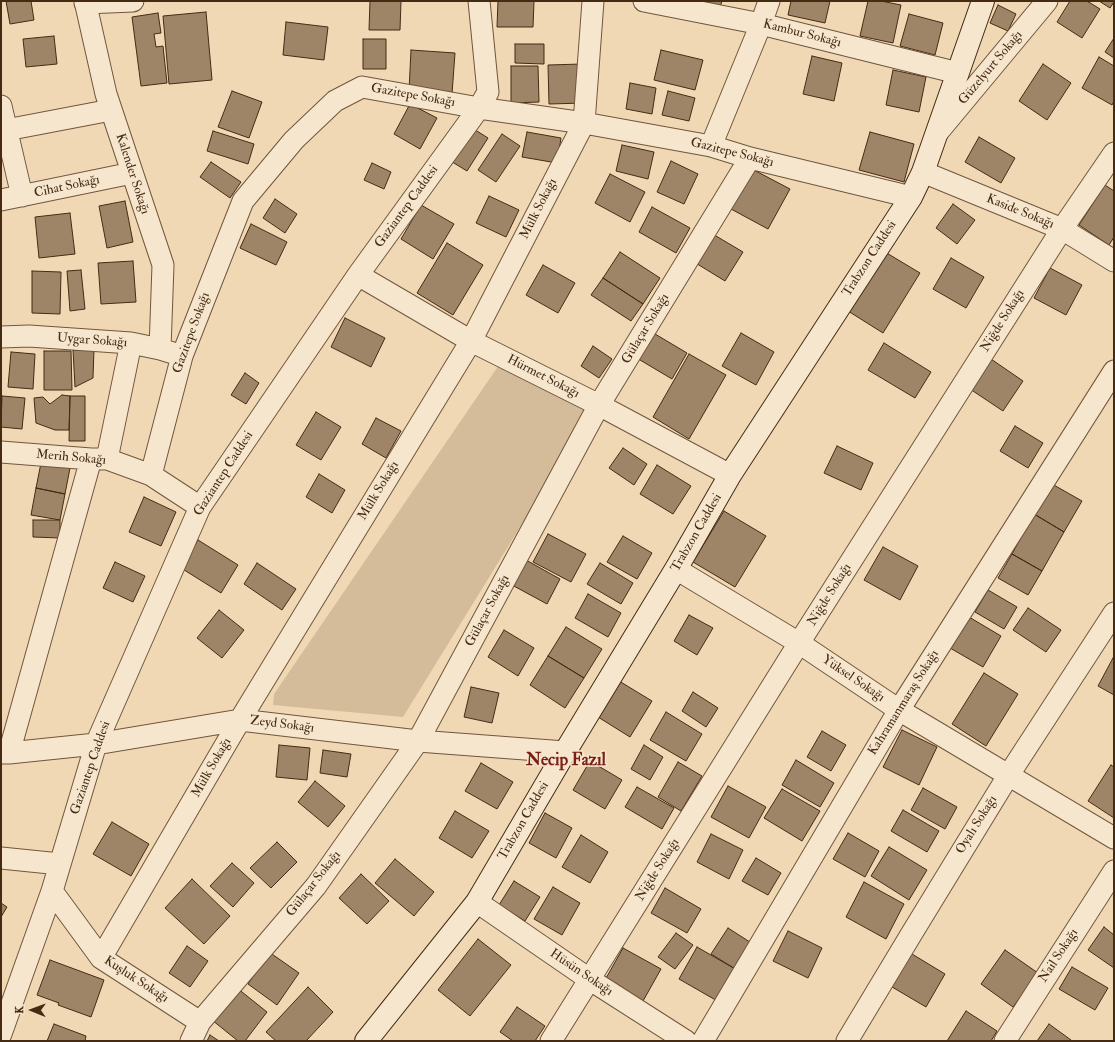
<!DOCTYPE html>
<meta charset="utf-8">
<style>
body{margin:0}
#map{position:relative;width:1115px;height:1042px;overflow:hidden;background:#f1d8b4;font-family:"IM FELL Double Pica",serif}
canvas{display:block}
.frame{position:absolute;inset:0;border:2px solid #452b14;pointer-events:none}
.north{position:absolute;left:12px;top:990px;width:40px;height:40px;-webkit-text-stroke:3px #f6e6ce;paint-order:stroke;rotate:271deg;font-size:11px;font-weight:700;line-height:16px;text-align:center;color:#452b14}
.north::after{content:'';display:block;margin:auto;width:14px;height:18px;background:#452b14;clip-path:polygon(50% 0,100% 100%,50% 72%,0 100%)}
</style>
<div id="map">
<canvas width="1115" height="1042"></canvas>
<div class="frame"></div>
<div class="north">K</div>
</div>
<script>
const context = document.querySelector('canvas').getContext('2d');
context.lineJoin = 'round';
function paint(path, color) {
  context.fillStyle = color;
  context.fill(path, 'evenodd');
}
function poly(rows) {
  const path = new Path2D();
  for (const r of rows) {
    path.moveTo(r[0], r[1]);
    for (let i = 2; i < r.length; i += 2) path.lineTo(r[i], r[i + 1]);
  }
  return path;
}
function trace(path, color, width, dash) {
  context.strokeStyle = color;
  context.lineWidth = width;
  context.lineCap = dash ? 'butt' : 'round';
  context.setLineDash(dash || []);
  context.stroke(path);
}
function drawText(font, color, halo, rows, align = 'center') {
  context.font = font + ' "IM FELL Double Pica",serif';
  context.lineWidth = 3;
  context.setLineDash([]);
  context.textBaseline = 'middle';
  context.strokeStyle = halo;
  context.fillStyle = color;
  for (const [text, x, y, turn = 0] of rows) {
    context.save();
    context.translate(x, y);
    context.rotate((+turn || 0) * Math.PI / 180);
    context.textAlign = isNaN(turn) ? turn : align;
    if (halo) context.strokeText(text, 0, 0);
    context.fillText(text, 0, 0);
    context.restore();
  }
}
paint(poly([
 [499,365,591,412,403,717,273,705,274,694]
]), '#d4bb99');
const building = poly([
 [6,1,31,1,34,20,10,24,6,1],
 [370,1,401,1,400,30,369,30,370,1],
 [498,1,534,1,533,27,497,27,498,1],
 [702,1,722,1,720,7,702,1],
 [791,1,830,1,825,23,788,15,791,1],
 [868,1,881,1,901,5,893,43,860,36,868,1],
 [1070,1,1087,1,1100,9,1082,38,1057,22,1070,1],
 [1099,1,1114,1,1114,2,1110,8,1099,1],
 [998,5,1016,14,1008,31,990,23,998,5],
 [206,12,212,80,169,84,163,16,206,12],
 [158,13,161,33,154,34,156,47,163,46,167,83,141,86,132,17,158,13],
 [909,14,943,23,935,55,900,46,909,14],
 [286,22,328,27,324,60,283,55,286,22],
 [54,36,57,64,26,67,23,39,54,36],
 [1114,38,1114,58,1105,52,1114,38],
 [363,39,386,39,386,69,363,69,363,39],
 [515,44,544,44,544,64,515,63,515,44],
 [411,50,455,53,452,94,409,91,411,50],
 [661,50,703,60,695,90,654,80,661,50],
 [812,56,842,63,834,101,803,94,812,56],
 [1099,57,1114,66,1114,101,1112,105,1082,88,1099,57],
 [582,64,584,103,549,104,548,65,582,64],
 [1043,64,1071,83,1047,120,1019,101,1043,64],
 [511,66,538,66,539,102,511,103,511,66],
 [893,70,926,77,919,112,886,105,893,70],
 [630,83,656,88,652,114,626,109,630,83],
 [232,91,262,102,249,138,218,127,232,91],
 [668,91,695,98,689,121,662,115,668,91],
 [410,104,437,118,420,149,394,134,410,104],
 [469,126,488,138,467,171,449,160,469,126],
 [213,131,254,144,248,164,207,151,213,131],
 [527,132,561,138,557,163,522,157,527,132],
 [870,132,914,144,904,182,859,170,870,132],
 [502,134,520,146,496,182,478,170,502,134],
 [979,137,1015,158,1001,183,965,162,979,137],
 [622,145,654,152,648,179,616,171,622,145],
 [671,161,698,174,684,204,657,192,671,161],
 [211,162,241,182,230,198,200,177,211,162],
 [372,163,391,172,384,189,364,180,372,163],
 [752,169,790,189,768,229,731,209,752,169],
 [610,174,645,192,630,222,595,203,610,174],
 [1105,185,1114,191,1114,237,1109,245,1079,225,1105,185],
 [489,196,519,210,506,237,476,223,489,196],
 [275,199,297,214,285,233,263,218,275,199],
 [125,201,133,242,107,248,99,206,125,201],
 [953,204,975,220,957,244,936,228,953,204],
 [421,205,454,224,433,259,401,239,421,205],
 [652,207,690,228,676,253,639,232,652,207],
 [70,213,75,254,39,258,35,217,70,213],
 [251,224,287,242,276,265,240,248,251,224],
 [711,233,743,252,725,281,694,262,711,233],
 [447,243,483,265,453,315,417,293,447,243],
 [620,252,660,278,643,304,603,278,620,252],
 [885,252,920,273,883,333,848,311,885,252],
 [951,258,984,277,966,308,933,289,951,258],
 [133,261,136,302,101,304,98,263,133,261],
 [543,265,575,283,558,313,526,295,543,265],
 [1050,268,1082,285,1066,315,1034,298,1050,268],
 [81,270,85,309,70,311,67,271,81,270],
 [32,271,61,272,60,314,32,313,32,271],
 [603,278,643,304,631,321,591,295,603,278],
 [345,318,385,338,371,367,331,347,345,318],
 [650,331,687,353,672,379,635,357,650,331],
 [741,333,774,352,756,385,722,366,741,333],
 [884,343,931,372,915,398,868,370,884,343],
 [593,346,612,359,599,378,581,366,593,346],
 [94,349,93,378,75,387,73,350,94,349],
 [44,351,71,351,72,390,44,390,44,351],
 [11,352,35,354,33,389,8,387,11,352],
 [689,354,726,375,689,439,653,417,689,354],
 [991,359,1023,381,1003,411,970,389,991,359],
 [245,373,259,383,246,404,231,395,245,373],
 [62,395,70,396,69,430,55,430,36,423,34,398,43,397,50,404,62,395],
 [2,396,25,398,22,429,1,427,2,396],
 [70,396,85,396,85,441,69,441,70,396],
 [316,412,341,427,321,460,296,445,316,412],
 [376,418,401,431,386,458,362,444,376,418],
 [1015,426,1043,443,1028,468,1000,451,1015,426],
 [837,446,873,463,861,490,824,473,837,446],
 [623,448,647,464,634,485,609,468,623,448],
 [41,463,70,468,65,494,36,488,41,463],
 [657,465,691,486,673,514,640,494,657,465],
 [319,474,345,490,332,513,306,497,319,474],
 [1052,484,1082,501,1064,532,1034,514,1052,484],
 [36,488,65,494,60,520,31,515,36,488],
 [144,497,176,512,161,546,129,532,144,497],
 [724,511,766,536,735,587,693,562,724,511],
 [1034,514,1064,532,1042,571,1012,554,1034,514],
 [33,520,60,520,60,538,33,537,33,520],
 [548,534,586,554,571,582,533,562,548,534],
 [623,536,652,553,637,579,607,562,623,536],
 [198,540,238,565,221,593,181,568,198,540],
 [883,547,918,566,900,600,864,580,883,547],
 [1012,554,1042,571,1028,595,998,578,1012,554],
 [526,560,560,579,547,604,512,585,526,560],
 [115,562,145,576,133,602,103,588,115,562],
 [257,563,296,589,282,610,244,584,257,563],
 [600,563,633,583,621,604,587,584,600,563],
 [988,590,1017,607,1004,629,975,612,988,590],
 [588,594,621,613,608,637,575,618,588,594],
 [1028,608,1061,630,1046,652,1013,630,1028,608],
 [219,610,244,630,222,658,197,638,219,610],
 [689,615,713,628,697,655,674,641,689,615],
 [969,617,1001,636,983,667,950,648,969,617],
 [566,627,602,649,584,678,548,656,566,627],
 [504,630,534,648,518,676,488,657,504,630],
 [548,656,584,678,565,708,530,685,548,656],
 [1113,658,1114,658,1114,695,1098,686,1113,658],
 [984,673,1018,694,986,746,952,724,984,673],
 [619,681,652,701,630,737,598,717,619,681],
 [471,687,499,693,492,723,464,717,471,687],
 [693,692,718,708,706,727,682,711,693,692],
 [666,712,702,734,686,761,650,740,666,712],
 [902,730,937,747,919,785,883,767,902,730],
 [822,731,846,745,831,771,807,757,822,731],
 [279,745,310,748,307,780,276,777,279,745],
 [644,745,663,757,650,780,631,769,644,745],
 [323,750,351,754,347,777,320,773,323,750],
 [796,760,834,783,820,807,782,785,796,760],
 [590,761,622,780,605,809,573,790,590,761],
 [678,762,702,776,681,811,658,797,678,762],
 [481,763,513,782,497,809,465,791,481,763],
 [1111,765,1114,767,1114,818,1088,801,1111,765],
 [315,781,345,806,328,827,298,802,315,781],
 [728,786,766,807,749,838,711,817,728,786],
 [637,787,674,808,662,829,625,807,637,787],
 [923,788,957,807,945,829,911,810,923,788],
 [782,789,820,811,802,841,764,818,782,789],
 [903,810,939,831,927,852,891,831,903,810],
 [455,811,489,831,472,858,439,838,455,811],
 [545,813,572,828,556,858,529,843,545,813],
 [112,822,149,844,131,876,93,854,112,822],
 [848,833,879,851,865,877,833,859,848,833],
 [711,834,743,850,729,879,697,862,711,834],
 [581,835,608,852,590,883,562,867,581,835],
 [277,842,297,862,271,888,250,868,277,842],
 [889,847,927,870,909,900,871,876,889,847],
 [756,858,781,873,768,895,742,881,756,858],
 [395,859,434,892,414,916,375,883,395,859],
 [232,863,254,883,233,907,210,886,232,863],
 [361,874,389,901,367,924,339,898,361,874],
 [192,879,230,916,204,944,165,908,192,879],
 [514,881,540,897,525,921,499,905,514,881],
 [864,882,904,904,886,939,846,917,864,882],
 [553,887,580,903,562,935,534,919,553,887],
 [665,888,701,909,687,933,651,913,665,888],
 [1,903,7,907,1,917,1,903],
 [1104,927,1114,935,1114,968,1088,950,1104,927],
 [728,928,753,944,737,970,711,954,728,928],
 [788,931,822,948,808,978,773,961,788,931],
 [676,933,693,945,675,969,658,957,676,933],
 [478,939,511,965,470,1016,438,990,478,939],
 [187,946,208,961,190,987,169,973,187,946],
 [697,947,737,970,719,1002,679,979,697,947],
 [623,948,661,969,643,1001,605,980,623,948],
 [1005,950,1038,973,1013,1007,981,984,1005,950],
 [907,951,945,974,926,1007,887,984,907,951],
 [269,952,299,973,277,1005,248,984,269,952],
 [50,960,104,980,91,1017,58,1005,59,1003,37,995,50,960],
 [1072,967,1108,988,1095,1010,1059,989,1072,967],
 [308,987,333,1012,306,1041,276,1041,266,1032,308,987],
 [237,988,267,1012,245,1041,238,1041,212,1020,237,988],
 [517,1007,545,1026,535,1041,513,1041,500,1032,517,1007],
 [966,1011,997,1031,991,1041,947,1041,966,1011],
 [54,1024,86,1036,85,1041,47,1041,54,1024],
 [1049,1024,1071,1040,1070,1041,1037,1041,1049,1024],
 [210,1035,219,1041,207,1041,210,1035]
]);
paint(building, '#9e8567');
trace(building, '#452b14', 1);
const minor = poly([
 [85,1,106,94,163,265,160,349],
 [644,1,761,24,958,73],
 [85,3,133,1],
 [1,106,22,196],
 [1,131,111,110],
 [938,132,1047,1],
 [711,146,761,24,769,1],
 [923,172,1062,229,1114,261],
 [1,200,132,173],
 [358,275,471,341,599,405,730,475],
 [1,337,29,336,131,343,160,349,173,353],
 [1,452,91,459,107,459,151,475,200,507],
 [107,459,131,343],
 [151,475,182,356,243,201,294,140,335,101,362,87,479,108,584,123,711,146,750,158,911,197],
 [676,569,799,643,899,710,1114,838],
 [1,753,9,753,96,744,240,720,418,741,565,752],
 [9,753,91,459],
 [1,858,60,864],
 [52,891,101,958,200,1022],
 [477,902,589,979,686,1041],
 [101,958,240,720,471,341,584,123,593,1],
 [1,1034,52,891,96,744,200,507,358,275,479,108,488,92,479,1],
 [191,1041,200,1022,316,886,418,741,599,405,750,158],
 [551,1041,799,643,1062,229,1114,153],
 [703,1041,899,710,1114,371],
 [847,1041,912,933,1008,776,1114,613],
 [1005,1041,1114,871]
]);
const secondary = poly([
 [366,1041,477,902,565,752,676,569,730,475,911,197,923,172,983,1]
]);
trace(minor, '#70563c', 23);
trace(secondary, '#452b14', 24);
trace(minor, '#f6e6ce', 21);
trace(secondary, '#f6e6ce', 22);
drawText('13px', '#452b14', '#f6e6ce', [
 ["Kambur Sokağı",802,34,14],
 ["Güzelyurt Sokağı",991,68,-50],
 ["Gazitepe Sokağı",413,96,10],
 ["Gazitepe Sokağı",732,153,14],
 ["Kalender Sokağı",132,174,72],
 ["Cihat Sokağı",67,187,-12],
 ["Gaziantep Caddesi",407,207,-54],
 ["Mülk Sokağı",539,209,-63],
 ["Kaside Sokağı",1020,212,22],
 ["Trabzon Caddesi",870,259,-57],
 ["Niğde Sokağı",1003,321,-58],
 ["Gülaçar Sokağı",646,329,-59],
 ["Gazitepe Sokağı",192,333,-70],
 ["Uygar Sokağı",92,341,4],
 ["Hürmet Sokağı",543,377,27],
 ["Merih Sokağı",71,458,5],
 ["Gaziantep Caddesi",224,474,-57],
 ["Mülk Sokağı",379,491,-59],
 ["Trabzon Caddesi",697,533,-60],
 ["Niğde Sokağı",830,595,-58],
 ["Gülaçar Sokağı",488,611,-62],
 ["Yüksel Sokağı",853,679,34],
 ["Kahramanmaraş Sokağı",904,703,-58],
 ["Zeyd Sokağı",282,725,7],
 ["Gaziantep Caddesi",91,768,-71],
 ["Mülk Sokağı",212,768,-60],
 ["Trabzon Caddesi",524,821,-60],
 ["Oyalı Sokağı",977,825,-58],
 ["Niğde Sokağı",658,870,-58],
 ["Gülaçar Sokağı",314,884,-52],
 ["Nail Sokağı",1059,956,-57],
 ["Hüsün Sokağı",581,973,34],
 ["Kuşluk Sokağı",136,980,33]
]);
drawText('bold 17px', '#7a1f14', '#f6e6ce', [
 ["Necip Fazıl",566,761]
]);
</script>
